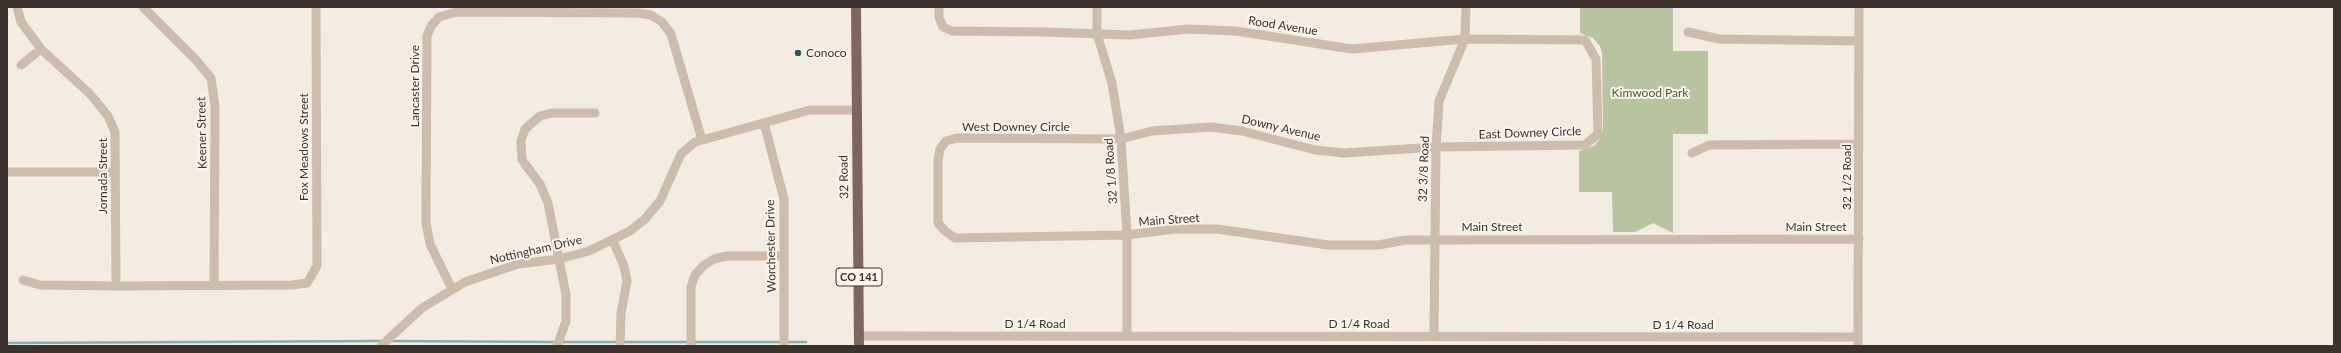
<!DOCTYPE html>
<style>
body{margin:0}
#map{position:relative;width:2341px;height:353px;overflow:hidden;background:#f4ebe1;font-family:Lato,sans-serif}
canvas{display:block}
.frame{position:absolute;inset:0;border:8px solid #3b302b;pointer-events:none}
</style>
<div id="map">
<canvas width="2341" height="353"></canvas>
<div class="frame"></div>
</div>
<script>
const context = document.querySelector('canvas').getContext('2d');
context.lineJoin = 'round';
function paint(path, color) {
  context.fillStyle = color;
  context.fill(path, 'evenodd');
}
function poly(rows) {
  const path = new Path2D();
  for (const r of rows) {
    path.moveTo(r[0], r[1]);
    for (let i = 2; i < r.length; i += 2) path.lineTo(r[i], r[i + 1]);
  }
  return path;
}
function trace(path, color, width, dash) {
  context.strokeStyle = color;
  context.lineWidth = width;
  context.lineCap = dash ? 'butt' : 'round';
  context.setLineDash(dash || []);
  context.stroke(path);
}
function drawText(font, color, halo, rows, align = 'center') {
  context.font = font + ' Lato,sans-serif';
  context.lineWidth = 4;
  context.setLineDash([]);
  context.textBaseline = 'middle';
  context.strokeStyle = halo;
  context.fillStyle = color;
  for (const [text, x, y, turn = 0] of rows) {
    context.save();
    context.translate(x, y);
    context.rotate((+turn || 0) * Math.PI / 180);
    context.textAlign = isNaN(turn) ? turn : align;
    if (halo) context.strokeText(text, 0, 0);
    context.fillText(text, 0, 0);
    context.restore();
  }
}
paint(poly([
 [1580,7,1673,7,1673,51,1708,51,1708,134,1673,134,1673,233,1653,223,1635,232,1613,232,1612,192,1579,192,1579,151,1594,146,1601,137,1603,130,1602,53,1600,46,1593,38,1580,33]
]), '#b8c4a0');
trace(poly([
 [390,341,555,342],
 [560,342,617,342],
 [622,342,781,342],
 [786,342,806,342],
 [7,343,381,341]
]), '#7fb0b2', 2.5);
trace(poly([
 [17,7,21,22,41,49,90,94,108,116,115,132,116,286],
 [143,7,195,59,211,78,215,107,214,285],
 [939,7,939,17,943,27,952,31,1045,32,1130,35,1188,29,1236,31,1352,49,1465,39,1585,40,1596,59,1598,134,1585,145,1436,147,1344,153,1315,150,1242,131,1211,127,1152,131,1121,139,957,138,946,141,940,149,938,160,938,223,945,231,955,238,1127,235,1174,229,1217,229,1328,245,1378,245,1406,240,1434,240,1859,239],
 [1097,7,1097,34,1112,83,1121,139,1127,235,1127,336],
 [1688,32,1719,39,1859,41],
 [21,65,41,49],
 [764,123,784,199,784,346],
 [1692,153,1709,145,1859,144],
 [7,172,115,172],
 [613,241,624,266,627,281,621,313,620,346],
 [23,280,40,285,116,286,292,285,307,283,317,266,316,7],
 [452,289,430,244,426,222,427,36,431,26,439,17,456,12,638,13,651,15,662,22,671,34,702,140],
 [859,336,1858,337],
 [1434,337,1436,147,1439,101,1465,39,1466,7],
 [381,346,422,308,465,282,518,264,559,259,589,251,630,231,645,219,660,201,681,154,695,142,810,110,856,110],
 [557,346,566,321,566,295,548,203,540,184,522,160,521,141,525,129,540,116,552,113,595,113],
 [691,346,691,287,695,275,703,266,714,259,727,256,784,256],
 [1858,346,1859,7]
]), '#cdbbac', 9);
trace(poly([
 [856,7,859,346]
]), '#7d675c', 10);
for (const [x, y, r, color] of [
 [798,53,4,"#1f5a5e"]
]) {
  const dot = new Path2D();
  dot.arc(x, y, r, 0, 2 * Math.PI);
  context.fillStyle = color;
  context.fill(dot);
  trace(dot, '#fbf5ee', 1.5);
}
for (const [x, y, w] of [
 [859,277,46]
]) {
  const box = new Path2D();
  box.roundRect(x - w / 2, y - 9, w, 18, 3);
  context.fillStyle = '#fbf5ee';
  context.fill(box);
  trace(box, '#3b302b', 1);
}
drawText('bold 11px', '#3b302b', null, [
 ["CO 141",859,277]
]);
drawText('12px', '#3b302b', '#fbf5ee', [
 ["Rood Avenue",1283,26,9],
 ["Lancaster Drive",415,86,-90],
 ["West Downey Circle",1016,127],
 ["Downy Avenue",1281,128,13],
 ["Keener Street",202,133,-91],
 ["East Downey Circle",1530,133,-2],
 ["Fox Meadows Street",304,147,-90],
 ["32 3/8 Road",1424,169,-88],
 ["32 1/8 Road",1111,171,-94],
 ["Jornada Street",103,176,-90],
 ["32 Road",844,177,-91],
 ["32 1/2 Road",1847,177,-90],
 ["Main Street",1169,220,-4],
 ["Main Street",1492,227],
 ["Main Street",1816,227],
 ["Worchester Drive",771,246,-91],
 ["Nottingham Drive",536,250,-13],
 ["D 1/4 Road",1035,324],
 ["D 1/4 Road",1359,324],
 ["D 1/4 Road",1683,325]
]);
drawText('12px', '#3b302b', '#fbf5ee', [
 ["Conoco",806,53]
], 'left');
drawText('12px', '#4a5a2e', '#fbf5ee', [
 ["Kimwood Park",1650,93]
]);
</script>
